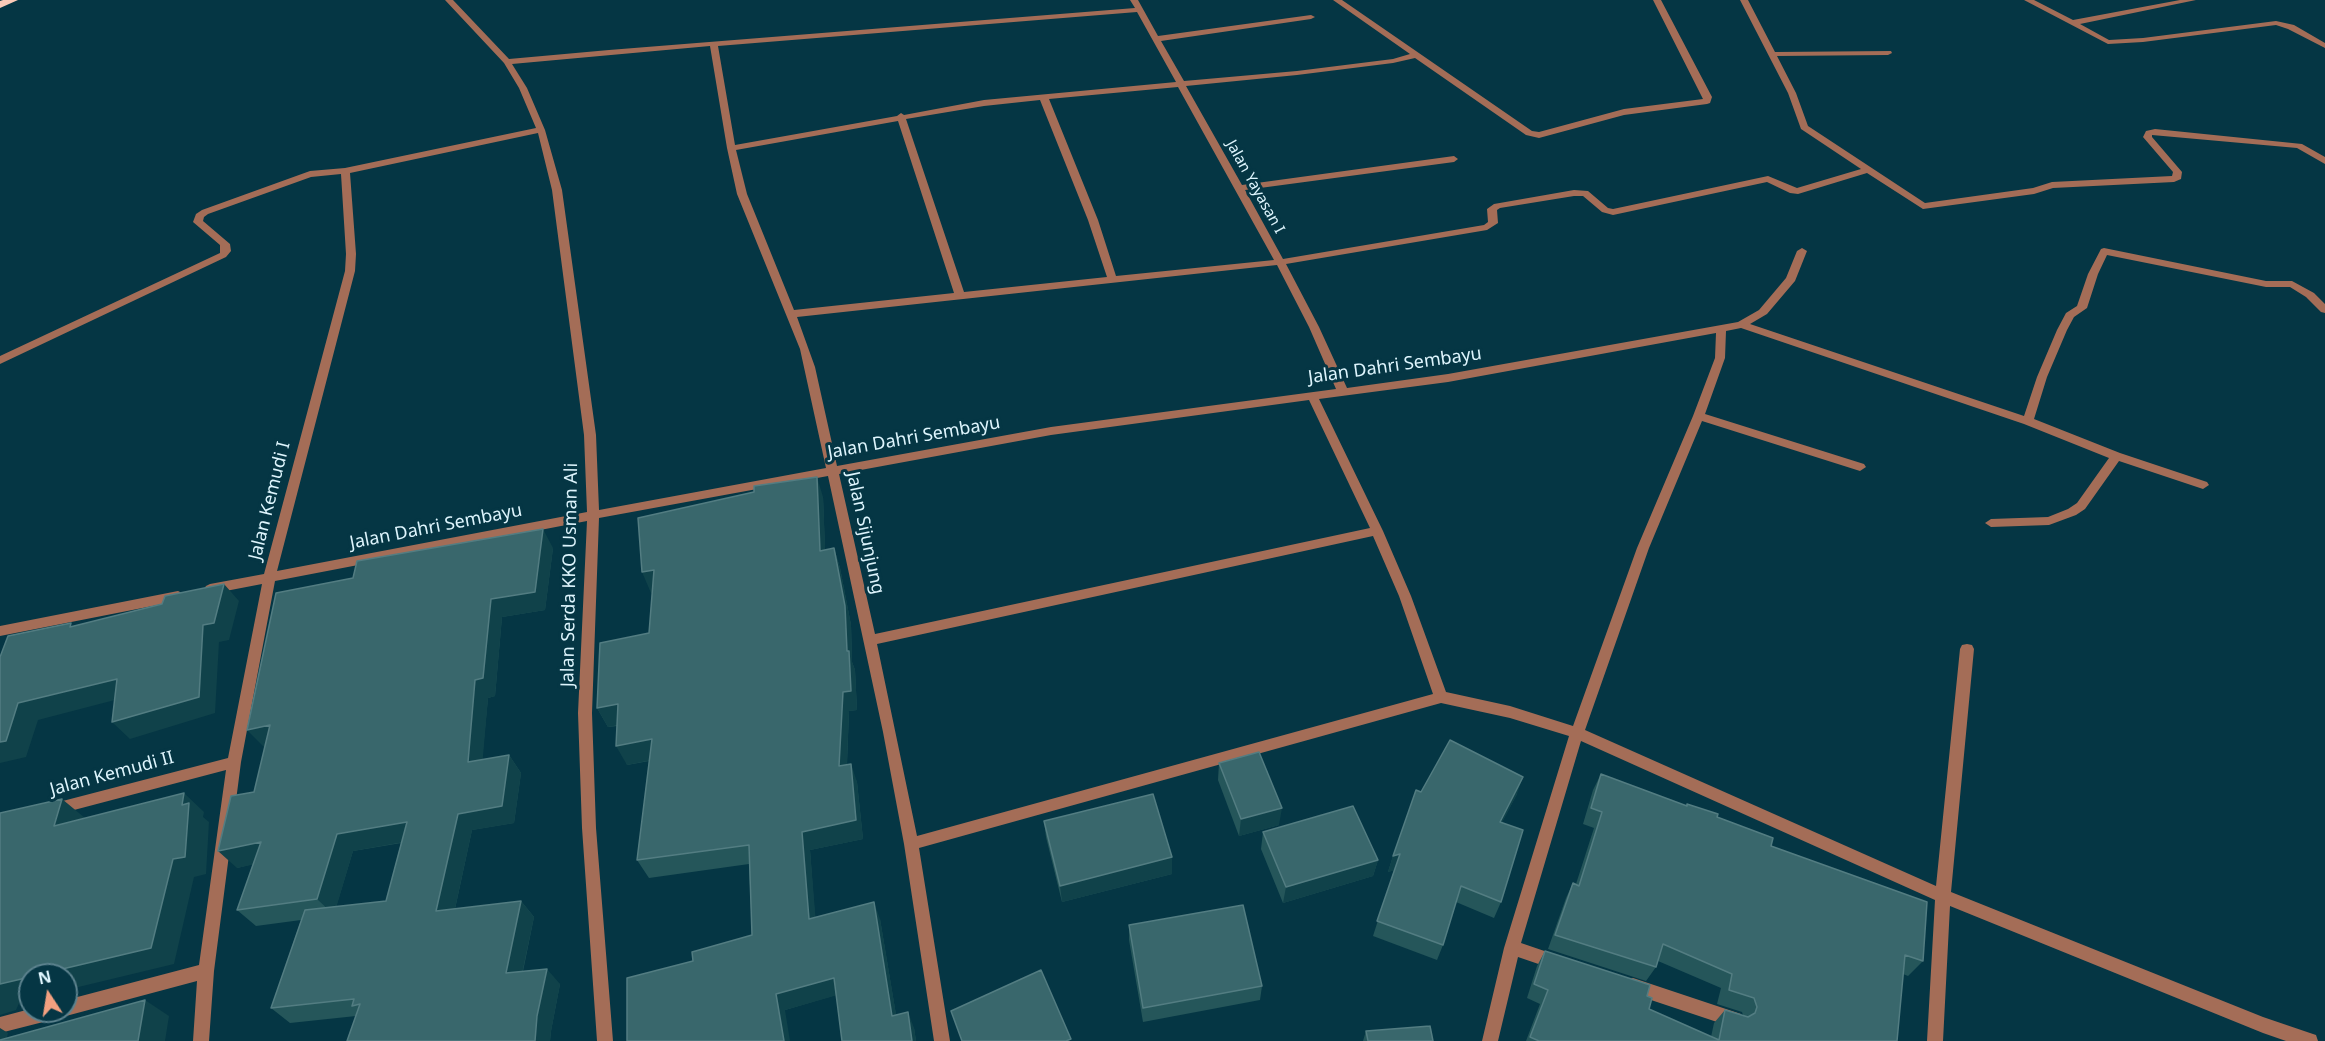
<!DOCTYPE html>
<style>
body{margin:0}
#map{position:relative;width:2325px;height:1041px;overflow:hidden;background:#053644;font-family:"Noto Sans",sans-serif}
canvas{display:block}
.north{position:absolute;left:18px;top:963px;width:60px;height:60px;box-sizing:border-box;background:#053644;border:2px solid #5c828e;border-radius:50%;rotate:348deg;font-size:16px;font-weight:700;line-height:24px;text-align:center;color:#def5fd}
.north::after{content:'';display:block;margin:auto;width:21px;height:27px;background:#f2a080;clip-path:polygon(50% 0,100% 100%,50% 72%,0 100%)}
</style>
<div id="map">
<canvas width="2325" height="1041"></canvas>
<div class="north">N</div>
</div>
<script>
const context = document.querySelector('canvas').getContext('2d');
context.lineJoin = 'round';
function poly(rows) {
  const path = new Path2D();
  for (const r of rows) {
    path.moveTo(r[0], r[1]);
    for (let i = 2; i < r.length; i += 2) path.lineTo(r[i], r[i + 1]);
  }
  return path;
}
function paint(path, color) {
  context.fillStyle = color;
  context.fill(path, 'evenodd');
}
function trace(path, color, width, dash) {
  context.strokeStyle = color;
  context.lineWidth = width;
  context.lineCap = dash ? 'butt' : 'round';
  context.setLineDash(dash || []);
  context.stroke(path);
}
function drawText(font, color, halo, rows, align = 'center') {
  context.font = font + ' "Noto Sans",sans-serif';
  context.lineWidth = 6;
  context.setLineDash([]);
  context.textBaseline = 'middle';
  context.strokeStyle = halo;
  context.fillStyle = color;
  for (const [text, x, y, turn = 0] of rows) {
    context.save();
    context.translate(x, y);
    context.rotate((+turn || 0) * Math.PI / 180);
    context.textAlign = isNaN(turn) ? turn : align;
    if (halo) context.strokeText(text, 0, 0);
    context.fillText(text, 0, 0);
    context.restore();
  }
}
paint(poly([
 [445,0,453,0,509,59,609,50,1135,8,1130,0,1138,0,1158,36,1311,15,1315,17,1311,19,1161,41,1184,81,1297,71,1393,59,1410,54,1333,0,1342,0,1532,131,1539,132,1624,109,1703,99,1653,0,1661,0,1712,97,1710,103,1707,104,1624,115,1539,138,1526,135,1415,58,1393,63,1297,75,1186,86,1242,185,1454,156,1458,159,1454,162,1245,190,1283,259,1484,225,1488,222,1487,209,1494,204,1574,190,1588,191,1608,208,1613,209,1768,176,1797,188,1861,169,1801,129,1788,93,1740,0,1748,0,1775,52,1891,51,1892,53,1888,55,1777,56,1796,93,1808,126,1925,203,2033,188,2052,182,2172,176,2173,172,2143,137,2146,131,2155,129,2302,144,2325,157,2325,164,2297,148,2152,135,2152,137,2182,172,2181,179,2174,182,2053,188,2034,194,1923,209,1867,173,1798,194,1790,193,1767,182,1613,215,1602,212,1583,196,1574,196,1500,208,1497,210,1498,223,1487,230,1286,264,1319,327,1347,388,1448,374,1738,322,1759,310,1786,278,1797,251,1802,248,1807,251,1795,281,1767,314,1750,324,2024,416,2037,377,2057,330,2066,313,2077,306,2088,274,2101,249,2104,248,2266,281,2292,281,2314,293,2325,304,2325,313,2321,312,2306,297,2290,287,2266,287,2107,255,2098,274,2087,308,2074,317,2067,330,2047,377,2034,419,2120,453,2207,482,2209,485,2203,489,2119,461,2085,509,2076,515,2049,525,1991,527,1985,523,1991,519,2048,517,2068,509,2077,503,2109,458,2024,424,1741,328,1726,331,1725,358,1705,414,1864,464,1866,467,1860,471,1702,421,1649,548,1585,730,1936,886,1960,649,1962,645,1967,644,1972,645,1974,649,1951,892,2263,1017,2310,1033,2316,1035,2318,1041,2286,1041,2263,1033,1950,906,1943,1041,1927,1041,1935,900,1581,741,1521,943,1562,957,1564,962,1562,967,1556,970,1518,957,1498,1041,1482,1041,1504,948,1569,736,1510,718,1441,703,919,848,950,1041,934,1041,904,844,883,732,828,476,599,518,592,713,596,828,613,1041,597,1041,582,828,578,713,587,521,275,581,241,762,214,971,209,1041,193,1041,197,981,66,1016,62,1014,55,1019,0,1033,0,1017,30,1009,30,1011,66,1011,66,1000,199,965,226,770,55,815,50,814,48,809,50,804,55,803,228,758,262,584,210,594,206,592,204,589,206,586,210,584,264,574,345,271,346,254,341,174,311,177,208,214,204,217,203,221,230,244,231,251,226,257,0,364,0,356,220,253,220,245,193,222,196,214,202,210,310,171,345,168,536,128,519,88,504,63,445,0],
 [1137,12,1176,82,984,100,904,115,901,113,897,116,735,145,718,46,1137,12],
 [710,46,727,148,737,194,800,349,826,468,599,510,596,435,562,190,545,130,527,88,512,64,710,46],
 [1178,87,1274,260,1116,276,1098,220,1049,99,1178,87],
 [1040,100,1088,220,1107,277,964,292,906,119,984,106,1040,100],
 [898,121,954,293,794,310,747,194,736,150,898,121],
 [538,133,552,190,584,435,587,512,277,571,355,271,356,254,350,173,538,133],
 [1277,265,1309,327,1336,389,1051,427,837,466,815,367,797,317,1277,265],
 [1716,333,1715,358,1693,416,1637,548,1573,726,1510,706,1446,692,1411,596,1383,531,1319,399,1448,382,1716,333],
 [1309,400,1370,528,875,634,839,474,1051,435,1309,400],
 [1373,536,1399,596,1433,694,917,836,877,644,1373,536],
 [2024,0,2034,0,2073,20,2180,0,2196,0,2080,24,2109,40,2143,38,2276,21,2294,25,2325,43,2325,48,2288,29,2276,25,2143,42,2108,44,2024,0],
 [178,591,182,593,184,596,182,599,178,601,0,636,0,626,178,591],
 [1633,978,1741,1014,1743,1020,1741,1026,1735,1028,1627,992,1625,986,1627,980,1633,978]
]), '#a46d57');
paint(poly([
 [3,0,18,0,0,8,0,1,3,0]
]), '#fbcbb8');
paint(poly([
 [823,497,825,550,834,548,840,568,851,625,852,662,855,670,857,710,849,711,847,764,857,782,863,839,810,850,815,918,880,919,896,1015,914,1028,916,1041,842,1041,836,995,785,1010,693,961,752,935,749,864,649,878,637,860,649,761,627,765,617,726,608,727,597,708,649,633,652,592,651,593],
 [553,548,545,610,502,617,495,696,488,698,482,760,509,755,521,773,514,823,472,830,455,909,521,901,534,917,523,971,560,984,551,1031,550,1041,347,1041,356,1016,290,1023,271,1008,301,920,256,926,237,910,253,864,237,868,265,747,264,747],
 [401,843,386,901,336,907,353,851],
 [1219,763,1279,825,1239,836,1218,780],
 [1601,774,1686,806,1687,804,1717,817,1771,846,1923,961,1908,976,1903,974,1897,1041,1526,1041,1540,1004,1527,998,1537,966,1545,951,1647,996,1649,1009,1711,1037,1714,1023,1725,1010,1743,1015,1742,1012,1717,1004,1721,988,1658,961,1656,967,1646,981,1548,949,1566,898,1573,883,1576,884,1594,828,1583,824,1593,790],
 [1421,792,1517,794,1502,822,1501,902,1494,918,1456,902,1443,945,1437,960,1373,936,1394,870,1388,872,1393,856],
 [1044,821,1172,857,1172,874,1062,902,1046,837],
 [1263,832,1378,860,1373,876,1283,903,1261,849],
 [1129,925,1262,986,1260,1000,1143,1022,1129,940],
 [1366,1031,1433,1041,1363,1041]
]), '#25565a');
paint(poly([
 [817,477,823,497,826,571,820,551],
 [543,529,553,548,545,610,502,617,495,696,488,698,481,779,468,762,475,680,491,599],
 [834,548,840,568,851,625,852,662,855,670,857,710,849,711,846,785,839,766,843,692,847,651],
 [654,570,663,590,651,593,642,572],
 [224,584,239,601,229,640,219,642,215,713,130,739,112,722,203,625],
 [117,679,134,695,38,720,26,757,0,763,0,742,18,703],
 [618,704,628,723,608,727,597,708],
 [270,725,286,743,264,747,247,730],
 [652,739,662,758,627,765,616,746],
 [509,755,521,773,514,823,472,830,451,927,436,911,458,814],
 [851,764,857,782,863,839,810,850,817,936,809,919,802,832],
 [1523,777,1517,794,1494,838,1500,822],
 [184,793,204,812,203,817,209,822,206,874,194,877,174,964,66,990,66,975,37,975,182,805],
 [62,799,85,818,77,844,54,826],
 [1282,808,1279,825,1239,836,1241,819],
 [407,822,421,839,353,851,334,915,317,899,337,834],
 [261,842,279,859,237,868,218,851],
 [1400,854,1395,870,1388,872,1393,856],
 [1172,857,1172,874,1062,902,1060,886],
 [1378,860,1373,876,1283,903,1286,887],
 [521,901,534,917,519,988,506,973],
 [874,902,880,919,899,1032,892,1016],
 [547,969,560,984,551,1031,550,1041,535,1041,537,1016],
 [30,977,30,999,20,1001,16,1010,0,1015,0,984],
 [834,978,841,994,785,1010,790,1041,784,1041,776,994],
 [145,1000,169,1016,165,1041,138,1041],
 [908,1012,914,1028,916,1041,912,1041],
 [0,1028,8,1033,6,1041,0,1041]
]), '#10424a');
const building = poly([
 [817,477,820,551,834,548,845,606,847,651,849,651,851,691,843,692,839,766,851,764,856,820,802,832,809,919,874,902,892,1016,908,1012,912,1041,842,1041,834,978,776,994,784,1041,627,1041,627,978,693,961,692,952,752,935,749,845,637,860,652,739,616,746,618,704,597,708,600,643,649,633,654,570,642,572,638,518,754,492,754,486,817,477],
 [543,529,535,592,491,599,483,678,475,680,468,762,509,755,502,806,458,814,436,911,521,901,506,973,547,969,537,1016,535,1041,347,1041,360,1004,352,1006,354,999,271,1008,305,910,386,901,407,822,337,834,317,899,237,910,261,842,218,851,231,796,254,792,270,725,247,730,276,593,353,578,357,561,543,529],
 [224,584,214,623,203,625,199,697,112,722,117,679,18,703,6,741,0,742,0,657,8,636,71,623,70,627,162,604,165,596,224,584],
 [1450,740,1523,777,1500,822,1523,830,1501,902,1461,886,1443,945,1377,921,1400,854,1393,856,1416,790,1421,792,1450,740],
 [1259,752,1282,808,1241,819,1219,763,1259,752],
 [1601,774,1687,806,1687,804,1718,814,1717,817,1773,838,1771,846,1927,902,1923,961,1905,955,1897,1041,1539,1041,1530,1037,1548,990,1534,984,1545,951,1650,985,1647,996,1652,998,1649,1009,1719,1040,1725,1010,1748,1017,1755,1013,1757,1007,1754,998,1729,990,1732,974,1663,944,1656,967,1555,935,1573,883,1579,886,1602,812,1591,808,1601,774],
 [184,793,182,805,189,803,185,857,173,859,151,948,37,975,30,975,30,977,0,984,0,813,62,799,54,826,184,793],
 [1153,794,1172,857,1060,886,1044,821,1153,794],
 [1353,806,1378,860,1286,887,1263,832,1353,806],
 [1243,905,1262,986,1143,1008,1129,925,1243,905],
 [1041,970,1071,1039,1066,1041,962,1041,951,1011,1041,970],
 [145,1000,138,1041,0,1041,0,1040,145,1000],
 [1430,1026,1433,1041,1368,1041,1366,1031,1430,1026]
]);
paint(building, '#39676c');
trace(building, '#537d82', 1.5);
drawText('15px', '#def5fd', '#053644', [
 ["Jalan Yayasan I",1255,187,61]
]);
drawText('18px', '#def5fd', '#053644', [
 ["Jalan Dahri Sembayu",1395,366,-8],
 ["Jalan Dahri Sembayu",914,438,-10],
 ["Jalan Kemudi I",270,501,-76],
 ["Jalan Dahri Sembayu",436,527,-11],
 ["Jalan Sijunjung",865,533,78],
 ["Jalan Serda KKO Usman Ali",570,575,-89],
 ["Jalan Kemudi II",112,774,-15]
]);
</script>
